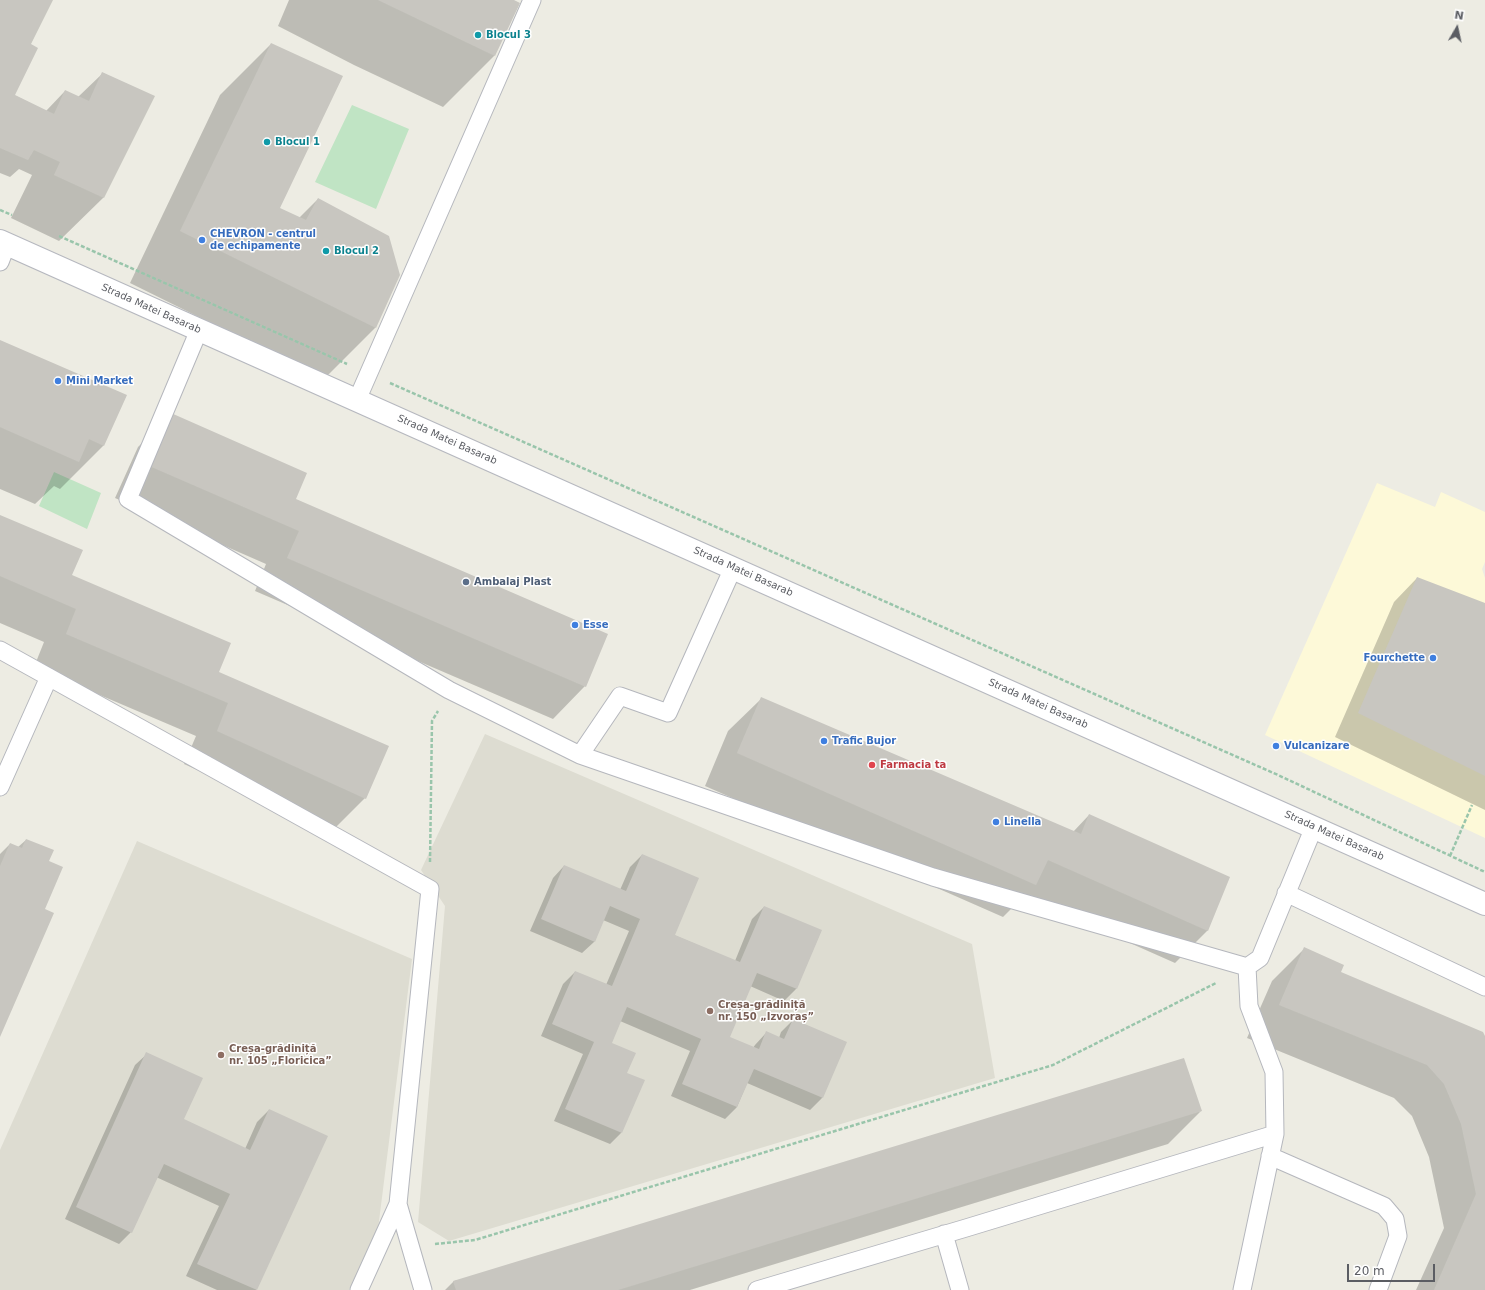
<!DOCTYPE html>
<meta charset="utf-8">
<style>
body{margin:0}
#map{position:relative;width:1485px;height:1290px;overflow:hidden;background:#edece3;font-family:"DejaVu Sans",sans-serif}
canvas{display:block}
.north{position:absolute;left:1437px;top:8px;width:40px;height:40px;-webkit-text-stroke:3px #fff;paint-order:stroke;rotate:9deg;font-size:11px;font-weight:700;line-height:16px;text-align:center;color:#5b5d63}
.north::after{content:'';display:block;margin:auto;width:14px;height:18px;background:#5b5d63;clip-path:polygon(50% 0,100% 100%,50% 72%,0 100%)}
.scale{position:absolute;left:1347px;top:1264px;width:88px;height:18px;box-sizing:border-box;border:2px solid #5b5d63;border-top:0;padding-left:5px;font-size:12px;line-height:14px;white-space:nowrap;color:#5b5d63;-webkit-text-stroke:3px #fff;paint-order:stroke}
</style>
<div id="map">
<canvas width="1485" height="1290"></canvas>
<div class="north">N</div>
<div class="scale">20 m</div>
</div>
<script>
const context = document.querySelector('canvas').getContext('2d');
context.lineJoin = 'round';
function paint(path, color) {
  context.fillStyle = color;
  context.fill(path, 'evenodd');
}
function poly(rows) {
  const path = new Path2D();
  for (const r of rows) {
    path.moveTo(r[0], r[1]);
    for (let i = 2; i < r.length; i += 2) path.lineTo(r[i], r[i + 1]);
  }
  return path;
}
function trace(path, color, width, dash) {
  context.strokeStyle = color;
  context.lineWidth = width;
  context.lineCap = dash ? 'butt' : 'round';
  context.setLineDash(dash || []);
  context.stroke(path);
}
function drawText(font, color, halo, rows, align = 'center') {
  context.font = font + ' "DejaVu Sans",sans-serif';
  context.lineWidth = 3;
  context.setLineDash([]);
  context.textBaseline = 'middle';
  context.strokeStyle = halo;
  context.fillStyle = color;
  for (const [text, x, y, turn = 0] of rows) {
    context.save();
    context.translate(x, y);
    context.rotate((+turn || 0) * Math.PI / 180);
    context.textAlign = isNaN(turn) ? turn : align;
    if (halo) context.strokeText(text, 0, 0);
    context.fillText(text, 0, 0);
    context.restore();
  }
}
paint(poly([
 [1377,483,1435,507,1441,492,1485,512,1485,562,1482,569,1485,578,1485,838,1265,735]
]), '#fdf9d8');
paint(poly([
 [485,734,972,944,995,1078,449,1241,418,1222,445,906,421,870],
 [137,841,412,959,378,1229,349,1290,0,1290,0,1150]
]), '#dddcd1');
paint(poly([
 [352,105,409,129,376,209,315,182],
 [54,472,101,493,87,529,39,506]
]), '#c0e4c4');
paint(poly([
 [0,0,52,0,30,45,14,95,46,111,65,91,78,97,103,73,153,96,103,198,59,241,11,218,32,175,19,169,10,177,0,173],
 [289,0,511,0,519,4,494,56,443,107,354,65,278,26],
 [271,44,278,208,299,218,318,199,399,275,375,328,324,379,130,283,220,95],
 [0,341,126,396,103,446,60,489,54,486,35,504,0,489],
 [171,414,295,500,585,686,553,719,255,591,266,564,115,498,138,447],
 [0,516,71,575,365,798,332,831,184,764,196,736,34,667,44,642,0,623],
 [1417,578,1485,604,1485,810,1335,737,1394,602],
 [761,699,1073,832,1089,815,1208,930,1175,963,1024,896,1003,917,705,786,728,731],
 [26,840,48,861,0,1034,0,854,10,844,18,847],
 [642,855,674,935,735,961,752,919,764,907,821,931,796,989,784,1001,750,986,728,1037,753,1048,755,1045,766,1033,779,1038,781,1032,793,1020,845,1042,822,1098,810,1110,747,1083,737,1107,725,1119,671,1096,690,1051,620,1021,611,1043,626,1073,621,1133,610,1144,554,1121,583,1054,541,1036,563,984,575,972,606,985,629,931,603,920,594,942,582,953,530,931,553,878,564,866,620,890,630,867],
 [1305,948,1340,973,1485,1038,1485,1290,1416,1290,1444,1228,1429,1157,1412,1116,1394,1098,1247,1038,1272,981],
 [147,1054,182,1120,245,1149,257,1122,269,1110,326,1137,256,1290,217,1290,186,1276,219,1206,156,1177,131,1232,119,1244,65,1219,135,1065],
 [1201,1111,1168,1144,690,1290,445,1290,454,1281]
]), '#0003');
paint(poly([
 [0,0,53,0,31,44,38,48,15,95,54,114,65,90,89,101,102,72,155,96,104,198,54,175,60,162,34,150,28,160,0,148],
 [378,0,514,0,520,3,495,56],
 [271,43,343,76,280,208,306,220,318,198,389,236,400,275,376,328,180,231],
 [0,340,127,395,104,446,89,439,79,462,0,427],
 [171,413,307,473,296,499,608,634,586,687,287,558,299,531,147,465],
 [0,515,83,550,72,575,231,643,219,672,389,746,366,799,217,731,228,703,66,634,76,609,0,576],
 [1417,577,1485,603,1485,776,1358,713],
 [761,697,1081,834,1089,814,1230,877,1208,931,1048,860,1036,885,737,753],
 [26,839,54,850,49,861,63,867,45,909,54,913,0,1037,0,866,10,843,22,848],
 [642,854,699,878,675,935,740,962,764,906,822,930,797,989,757,973,730,1037,759,1049,766,1031,784,1039,793,1019,847,1042,823,1098,754,1069,737,1107,682,1084,701,1039,627,1007,612,1043,636,1053,627,1073,645,1080,622,1133,565,1109,594,1042,552,1024,575,971,612,986,640,919,610,906,595,942,541,919,564,865,626,891],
 [1304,947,1344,965,1341,972,1483,1032,1485,1036,1485,1290,1434,1290,1476,1194,1461,1124,1444,1084,1427,1065,1279,1005],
 [146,1052,203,1078,184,1119,250,1150,269,1109,328,1136,257,1290,197,1264,230,1194,164,1164,132,1233,76,1207],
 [1184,1058,1202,1111,618,1290,456,1290,453,1281]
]), '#c8c6c0');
const lane = poly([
 [0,262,7,244],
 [199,330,128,499,449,690,580,755,933,877,1247,967],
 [357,400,532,0],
 [0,650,430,889,398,1204,359,1290],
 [580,755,620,696,668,713,733,568],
 [0,787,49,677],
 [1286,893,1485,987],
 [1270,1156,1384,1206,1395,1219,1398,1236,1378,1290],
 [398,1204,423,1290],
 [944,1234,960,1290],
 [757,1290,966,1228,1275,1134],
 [1242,1290,1275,1134,1274,1072,1249,1006,1247,967,1260,958,1314,827]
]);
const secondary = poly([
 [0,241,1485,904]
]);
trace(lane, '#b5b7bd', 19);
trace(secondary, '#b6b8bf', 24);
trace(poly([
 [0,210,12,215],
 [59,236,347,364],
 [390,383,1278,775,1485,872],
 [1450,856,1472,805],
 [430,862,432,721,438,711],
 [435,1244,475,1240,1053,1065,1216,983]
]), '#99c5ab', 2.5, [4, 2]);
trace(lane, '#fff', 17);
trace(secondary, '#fff', 22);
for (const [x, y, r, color] of [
 [478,35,4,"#0f9aa8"],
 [267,142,4,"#0f9aa8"],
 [202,240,4,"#3f7fe0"],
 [326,251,4,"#0f9aa8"],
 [58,381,4,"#3f7fe0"],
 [466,582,4,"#5c6f8a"],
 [575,625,4,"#3f7fe0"],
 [1433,658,4,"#3f7fe0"],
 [824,741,4,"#3f7fe0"],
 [1276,746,4,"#3f7fe0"],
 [872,765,4,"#e0444e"],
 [996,822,4,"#3f7fe0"],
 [710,1011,4,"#8d6e63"],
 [221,1055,4,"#8d6e63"]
]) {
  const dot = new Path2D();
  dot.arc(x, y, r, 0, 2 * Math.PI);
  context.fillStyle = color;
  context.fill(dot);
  trace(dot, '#fff', 1.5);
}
drawText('bold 10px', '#0d838f', '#fff', [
 ["Blocul 3",486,35],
 ["Blocul 1",275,142],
 ["Blocul 2",334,251]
], 'left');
drawText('bold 10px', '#366cbe', '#fff', [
 ["CHEVRON - centrul",210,234],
 ["de echipamente",210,246],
 ["Mini Market",66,381],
 ["Esse",583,625],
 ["Fourchette",1425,658,"right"],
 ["Trafic Bujor",832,741],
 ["Vulcanizare",1284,746],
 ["Linella",1004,822]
], 'left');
drawText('10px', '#5b5d63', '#fff', [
 ["Strada Matei Basarab",151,309,24],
 ["Strada Matei Basarab",447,440,24],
 ["Strada Matei Basarab",743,572,24],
 ["Strada Matei Basarab",1038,704,24],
 ["Strada Matei Basarab",1334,836,24]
]);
drawText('bold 10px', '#4e5e75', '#fff', [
 ["Ambalaj Plast",474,582]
], 'left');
drawText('bold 10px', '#be3a42', '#fff', [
 ["Farmacia ta",880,765]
], 'left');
drawText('bold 10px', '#785e54', '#fff', [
 ["Creșa-grădiniță",718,1005],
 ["nr. 150 „Izvoraș”",718,1017],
 ["Creșa-grădiniță",229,1049],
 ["nr. 105 „Floricica”",229,1061]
], 'left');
</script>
